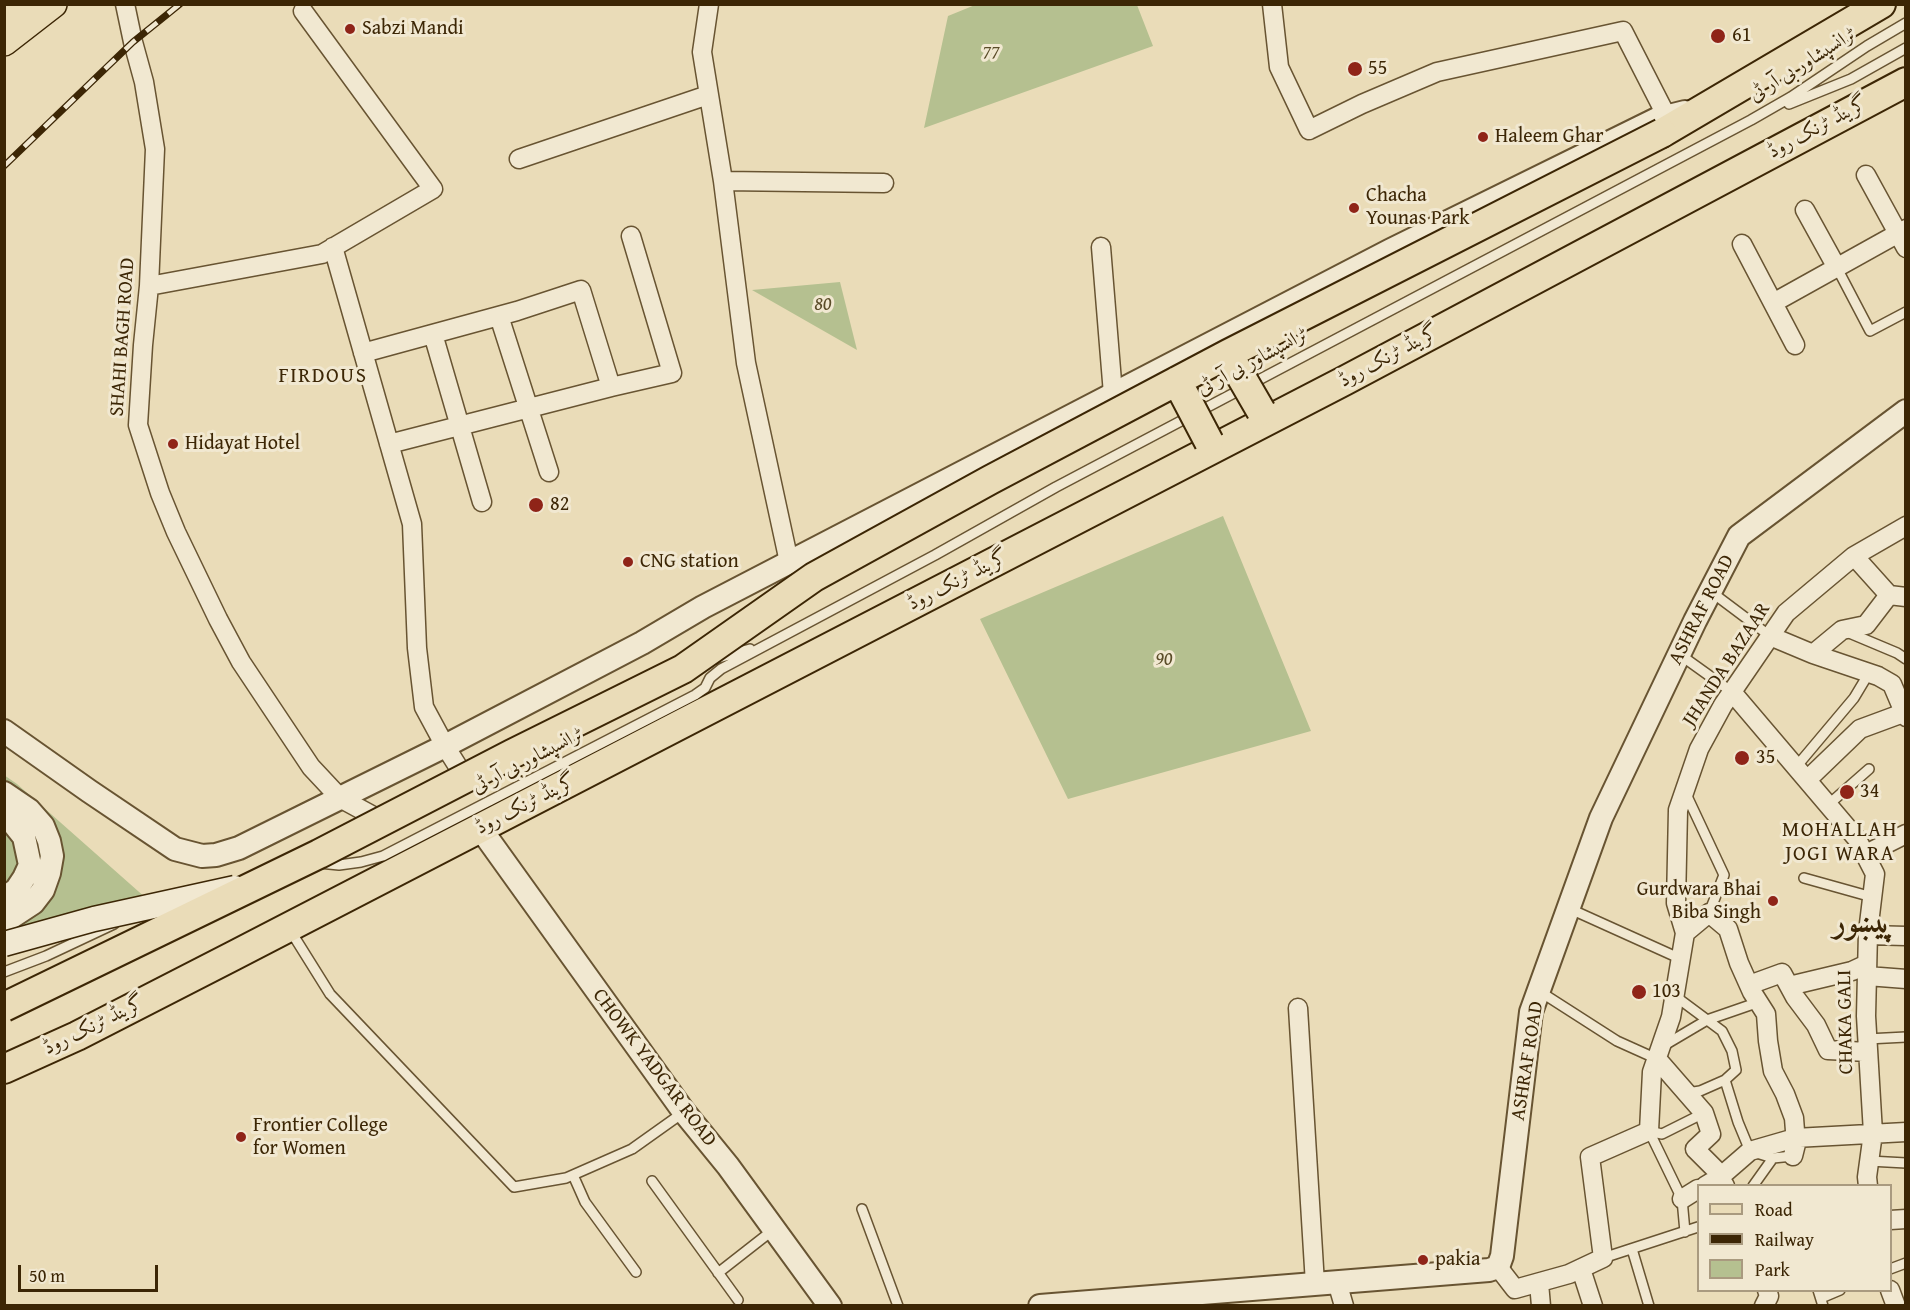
<!DOCTYPE html>
<meta charset="utf-8">
<style>
body{margin:0}
#map{position:relative;width:1910px;height:1310px;overflow:hidden;background:#eadcb8;font-family:"Gentium Book Plus",serif}
canvas{display:block}
.frame{position:absolute;inset:0;border:6px solid #3c2605;pointer-events:none}
.legend{position:absolute;left:1697px;top:1184px;width:195px;height:108px;box-sizing:border-box;background:#f1e8d1;border:2px solid #a99a7f;margin:0;padding:8px 10px;list-style:none;font-size:18px;color:#3c2605}
.legend li{display:flex;align-items:center;gap:12px;height:30px}
.legend b{width:30px;border:2px solid #a99a7f}
.scale{position:absolute;left:18px;top:1265px;width:140px;height:27px;box-sizing:border-box;border:3px solid #3c2605;border-top:0;padding-left:8px;font-size:18px;line-height:21px;white-space:nowrap;color:#3c2605;-webkit-text-stroke:4px #f1e8d1;paint-order:stroke}
</style>
<div id="map">
<canvas width="1910" height="1310"></canvas>
<div class="frame"></div>
<ul class="legend">
<li><b style="height:8px;background:#eadcb8"></b>Road</li>
<li><b style="height:8px;background:#3c2605"></b>Railway</li>
<li><b style="height:16px;background:#b5c090"></b>Park</li>
</ul>
<div class="scale">50 m</div>
</div>
<script>
const context = document.querySelector('canvas').getContext('2d');
context.lineJoin = 'round';
function paint(path, color) {
  context.fillStyle = color;
  context.fill(path, 'evenodd');
}
function poly(rows) {
  const path = new Path2D();
  for (const r of rows) {
    path.moveTo(r[0], r[1]);
    for (let i = 2; i < r.length; i += 2) path.lineTo(r[i], r[i + 1]);
  }
  return path;
}
function trace(path, color, width, dash) {
  context.strokeStyle = color;
  context.lineWidth = width;
  context.lineCap = dash ? 'butt' : 'round';
  context.setLineDash(dash || []);
  context.stroke(path);
}
function drawText(font, color, halo, rows, align = 'center') {
  context.font = font + ' "Gentium Book Plus",Amiri,serif';
  context.lineWidth = 6;
  context.setLineDash([]);
  context.textBaseline = 'middle';
  context.strokeStyle = halo;
  context.fillStyle = color;
  for (const [text, x, y, turn = 0] of rows) {
    context.save();
    context.translate(x, y);
    context.rotate((+turn || 0) * Math.PI / 180);
    context.textAlign = isNaN(turn) ? turn : align;
    if (halo) context.strokeText(text, 0, 0);
    context.fillText(text, 0, 0);
    context.restore();
  }
}
paint(poly([
 [975,5,1137,5,1153,46,924,128,948,16],
 [840,282,857,350,752,290],
 [1223,516,1311,731,1068,799,980,619],
 [4,775,17,784,147,899,5,946]
]), '#b5c090');
const service = poly([
 [1789,104,1851,79,1906,48],
 [1837,268,1870,331,1906,312],
 [1710,591,1770,636],
 [1847,632,1897,653,1906,659],
 [1679,654,1732,692],
 [715,659,750,649],
 [1796,767,1854,698,1869,673],
 [1686,794,1724,875,1709,913],
 [1828,805,1869,769],
 [319,863,339,865,361,862,383,856,695,695,705,688,710,678,721,669,935,555,1056,487,1751,120,1791,97,1867,46,1906,23],
 [1804,878,1872,897],
 [1568,908,1681,959],
 [290,930,330,994,514,1187,566,1178,632,1149,684,1112],
 [4,972,46,956,114,924],
 [1539,991,1617,1041,1657,1059],
 [1675,996,1722,1031,1732,1051,1736,1070,1725,1080,1738,1122,1750,1151,1773,1158,1793,1156],
 [1867,1039,1906,1037],
 [1663,1046,1707,1020,1759,1002],
 [1687,1093,1700,1091,1725,1080],
 [1869,1161,1906,1163],
 [573,1175,585,1202,636,1272],
 [652,1181,738,1300],
 [1753,1186,1773,1158],
 [862,1209,898,1306],
 [1685,1232,1682,1199,1649,1131,1662,1134,1704,1113],
 [1632,1249,1649,1306],
 [1603,1258,1698,1227],
 [1890,1269,1906,1263],
 [718,1273,773,1230],
 [1818,1290,1823,1306],
 [1821,1298,1840,1290]
]);
const minor = poly([
 [125,4,133,42,144,82,155,149,149,286,143,345,138,425,160,493,176,532,218,619,241,662,311,767,340,798,375,817],
 [709,4,702,52,723,181,746,363,789,562],
 [1272,4,1279,67,1309,130,1362,104,1437,72,1623,31,1667,117],
 [519,159,708,95],
 [1866,175,1906,248],
 [723,181,884,183],
 [1805,210,1837,268],
 [1742,244,1795,345],
 [333,247,412,524,417,648,424,707,445,746,462,773],
 [1101,247,1113,394],
 [149,286,322,254,433,189,303,11],
 [1773,303,1906,229],
 [499,316,549,472],
 [433,334,482,502],
 [363,353,517,311,581,290,611,387],
 [389,444,611,387,672,373,631,236],
 [1854,556,1889,595,1906,597],
 [1770,636,1813,654,1842,630,1866,625,1889,595],
 [1813,654,1878,676,1892,684,1906,717],
 [1732,692,1857,839,1875,874,1868,932,1866,1016,1873,1133,1867,1177,1868,1186],
 [1807,780,1860,729,1906,712],
 [1866,854,1906,834],
 [1685,933,1709,913,1728,929,1739,963,1752,992,1766,1014,1768,1041,1773,1071,1785,1094,1794,1118,1796,1144,1793,1156],
 [1868,935,1906,936],
 [1867,976,1906,979],
 [1749,985,1782,973,1795,997,1816,1025,1828,1050,1868,1052],
 [1789,986,1852,971,1867,964],
 [1298,1008,1315,1284],
 [1657,1059,1704,1113,1711,1134,1695,1149,1715,1169,1725,1186],
 [1705,1186,1720,1177,1750,1151,1795,1138,1906,1132],
 [1682,1199,1698,1189],
 [1890,1220,1906,1219],
 [1498,1267,1515,1289,1569,1274,1603,1258,1590,1157,1649,1131,1652,1072,1671,1017,1685,933,1676,903,1678,810,1699,749,1723,705,1786,613,1854,556,1906,526],
 [1581,1269,1593,1306],
 [1337,1282,1344,1306],
 [1539,1283,1541,1306],
 [1890,1290,1896,1306],
 [1764,1306,1769,1296,1767,1290]
]);
const tertiary = poly([
 [4,731,89,791,175,849,202,856,216,855,239,848,445,746,642,643,703,607,1391,250,1657,119,1685,112],
 [4,793,29,810,43,826,49,841,52,856,49,873,43,890,33,903,4,922],
 [4,815,12,822,24,837,30,865,24,878,16,890,4,898],
 [480,828,684,1112,728,1166,830,1306],
 [1040,1306,1489,1270,1498,1267,1502,1256,1531,1012,1601,818,1695,621,1739,536,1906,411]
]);
const primary = poly([
 [4,14,18,4],
 [4,42,53,4]
]);
const trunk = poly([
 [1662,133,1881,4],
 [4,1069,77,1036,233,956,1344,381,1906,82]
]);
trace(service, '#685432', 12);
trace(minor, '#685432', 21);
trace(tertiary, '#685432', 26);
trace(primary, '#3c2605', 30);
trace(trunk, '#3c2605', 32);
trace(service, '#f1e8d1', 9);
trace(minor, '#f1e8d1', 18);
trace(tertiary, '#f1e8d1', 22);
trace(primary, '#eadcb8', 27);
trace(trunk, '#eadcb8', 28);
const rail = poly([
 [4,166,133,42,180,4]
]);
trace(rail, '#3c2605', 7);
trace(rail, '#f1e8d1', 4.5, [14]);
const secondaryBridge = poly([
 [4,944,94,919,235,888]
]);
const trunkBridge = poly([
 [1228,354,1261,411],
 [1177,381,1209,442],
 [4,1007,319,854,512,754,683,669,814,577,990,480,1228,354,1662,133]
]);
trace(secondaryBridge, '#3c2605', 27, []);
trace(trunkBridge, '#3c2605', 32, []);
trace(secondaryBridge, '#f1e8d1', 24);
trace(trunkBridge, '#eadcb8', 28);
for (const [x, y, r, color] of [
 [350,29,6,"#8f2418"],
 [1718,36,8,"#8f2418"],
 [1355,69,8,"#8f2418"],
 [1483,137,6,"#8f2418"],
 [1354,208,6,"#8f2418"],
 [173,444,6,"#8f2418"],
 [536,505,8,"#8f2418"],
 [628,562,6,"#8f2418"],
 [1742,758,8,"#8f2418"],
 [1847,792,8,"#8f2418"],
 [1773,901,6,"#8f2418"],
 [1639,992,8,"#8f2418"],
 [241,1137,6,"#8f2418"],
 [1423,1260,6,"#8f2418"]
]) {
  const dot = new Path2D();
  dot.arc(x, y, r, 0, 2 * Math.PI);
  context.fillStyle = color;
  context.fill(dot);
  trace(dot, '#f1e8d1', 2);
}
drawText('20px', '#3c2605', '#f1e8d1', [
 ["Sabzi Mandi",362,29],
 ["61",1732,36],
 ["55",1368,69],
 ["Haleem Ghar",1495,137],
 ["Chacha",1366,196],
 ["Younas Park",1366,219],
 ["Hidayat Hotel",185,444],
 ["82",550,505],
 ["CNG station",640,562],
 ["35",1756,758],
 ["34",1860,792],
 ["Gurdwara Bhai",1761,890,"right"],
 ["Biba Singh",1761,913,"right"],
 ["103",1652,992],
 ["Frontier College",253,1126],
 ["for Women",253,1149],
 ["pakia",1435,1260]
], 'left');
drawText('italic 20px', '#5a4c28', '#f1e8d1', [
 ["77",991,53],
 ["80",823,305],
 ["90",1164,660]
]);
drawText('20px', '#3c2605', '#f1e8d1', [
 ["ٹرانسپشاور بی آر ٹی",1803,65,-32],
 ["گرینڈ ٹرنک روڈ",1818,128,-28],
 ["SHAHI BAGH ROAD",123,337,-86],
 ["گرینڈ ٹرنک روڈ",1389,357,-28],
 ["ٹرانسپشاور بی آر ٹی",1253,362,-28],
 ["گرینڈ ٹرنک روڈ",958,581,-27],
 ["ASHRAF ROAD",1702,610,-63],
 ["JHANDA BAZAAR",1727,665,-57],
 ["ٹرانسپشاور بی آر ٹی",528,761,-27],
 ["گرینڈ ٹرنک روڈ",526,805,-27],
 ["CHAKA GALI",1846,1022,-91],
 ["گرینڈ ٹرنک روڈ",94,1026,-26],
 ["ASHRAF ROAD",1528,1061,-81],
 ["CHOWK YADGAR ROAD",654,1068,53]
]);
context.letterSpacing = '1.5px';
drawText('21px', '#3c2605', '#f1e8d1', [
 ["FIRDOUS",323,377],
 ["MOHALLAH",1840,831],
 ["JOGI WARA",1840,855]
]);
context.letterSpacing = '0px';
drawText('bold 32px', '#3c2605', '#f1e8d1', [
 ["پيښور",1863,924]
]);
</script>
